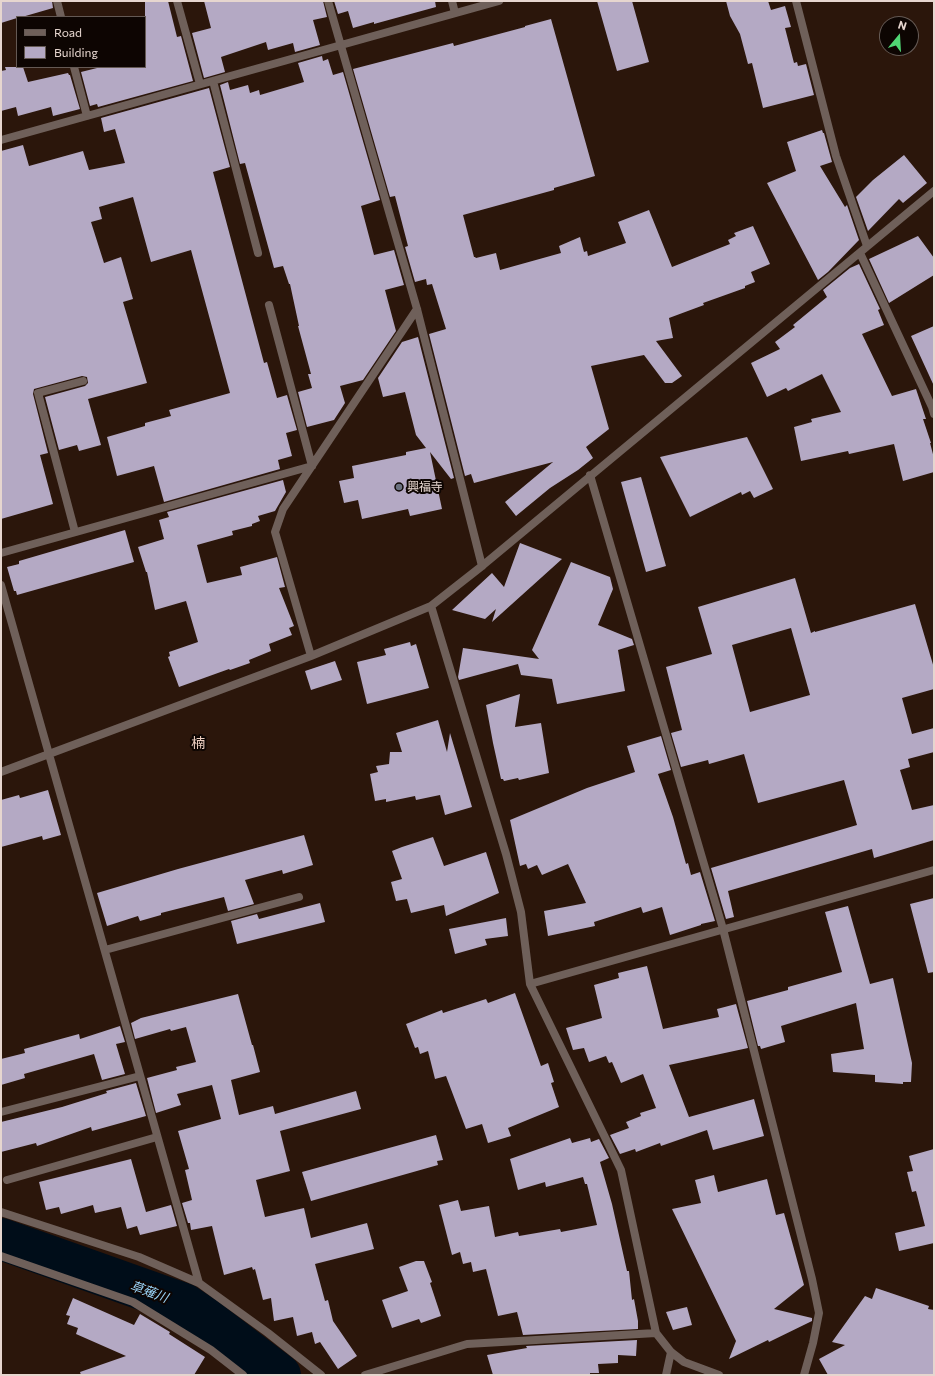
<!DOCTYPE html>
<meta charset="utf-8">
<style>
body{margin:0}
#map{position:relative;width:935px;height:1376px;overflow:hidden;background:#2b160b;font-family:Commissioner,sans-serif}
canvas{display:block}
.frame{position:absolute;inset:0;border:2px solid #e6d6cf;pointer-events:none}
.legend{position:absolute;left:16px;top:16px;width:130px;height:52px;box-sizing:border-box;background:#0d0502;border:1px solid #645954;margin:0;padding:5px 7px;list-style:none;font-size:12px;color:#e6d6cf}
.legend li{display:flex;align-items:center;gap:8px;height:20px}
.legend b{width:20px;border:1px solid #645954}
.north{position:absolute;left:879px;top:16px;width:40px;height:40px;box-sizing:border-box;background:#0d0502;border:1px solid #645954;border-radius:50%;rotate:18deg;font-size:11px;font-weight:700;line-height:16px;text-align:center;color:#e6d6cf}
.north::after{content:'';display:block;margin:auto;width:14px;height:18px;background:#50d674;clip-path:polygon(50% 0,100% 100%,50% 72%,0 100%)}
</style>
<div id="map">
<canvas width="935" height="1376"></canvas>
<div class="frame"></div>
<ul class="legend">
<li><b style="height:5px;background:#6f605a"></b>Road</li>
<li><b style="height:11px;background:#b4a9c4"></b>Building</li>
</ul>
<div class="north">N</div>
</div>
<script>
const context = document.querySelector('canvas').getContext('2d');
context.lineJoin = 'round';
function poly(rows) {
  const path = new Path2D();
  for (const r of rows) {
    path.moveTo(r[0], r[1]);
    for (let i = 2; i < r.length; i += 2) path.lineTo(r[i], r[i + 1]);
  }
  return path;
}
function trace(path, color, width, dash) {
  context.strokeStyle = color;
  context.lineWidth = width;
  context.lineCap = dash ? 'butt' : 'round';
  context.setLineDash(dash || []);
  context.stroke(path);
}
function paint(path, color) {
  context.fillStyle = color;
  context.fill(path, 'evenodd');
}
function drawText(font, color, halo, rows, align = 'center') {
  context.font = font + ' Commissioner,"Noto Sans JP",sans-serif';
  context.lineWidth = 4;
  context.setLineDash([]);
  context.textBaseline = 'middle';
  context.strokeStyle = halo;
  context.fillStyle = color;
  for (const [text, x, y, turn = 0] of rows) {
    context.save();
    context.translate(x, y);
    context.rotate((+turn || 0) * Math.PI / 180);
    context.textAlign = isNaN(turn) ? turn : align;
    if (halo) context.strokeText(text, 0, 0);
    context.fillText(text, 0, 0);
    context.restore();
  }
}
trace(poly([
 [1,1239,184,1304,205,1318,280,1375]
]), '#000d19', 42);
paint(poly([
 [1,1,52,1,53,8,22,17,17,17,17,18,1,23],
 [145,1,168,1,177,37,181,36,193,81,98,107,97,104,90,106,81,72,101,67,145,67],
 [204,1,323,1,327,17,313,20,320,45,295,52,293,43,268,50,266,42,221,57,225,72,204,78,192,33,211,28],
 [334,1,435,1,436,7,374,24,374,22,353,28,348,11,338,14],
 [597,1,632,1,649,62,617,71],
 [726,1,768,1,771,10,785,6,791,27,785,28,794,63,797,62,798,66,806,64,814,95,763,108,752,63,748,64,740,34,730,16],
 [551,19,595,176,554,188,554,190,463,215,474,257,475,257,476,258,496,253,500,270,561,253,559,246,580,237,584,252,587,251,588,256,626,243,618,222,649,210,672,267,730,244,728,240,736,236,734,233,753,226,770,264,751,272,755,282,745,286,745,288,703,303,704,305,669,318,673,338,656,341,682,376,672,383,665,383,644,355,591,366,609,429,586,447,593,458,578,470,550,488,516,516,505,502,553,462,474,483,471,474,465,476,429,334,446,329,432,284,427,285,426,279,415,282,405,247,408,246,395,196,390,197,353,69,453,43,454,46,525,27,525,26],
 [322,56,323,61,328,59,333,75,343,72,380,200,361,206,374,255,394,250,404,285,385,290,396,331,363,380,340,386,345,403,334,420,307,427,298,392,312,388,308,374,311,374,298,326,299,326,290,284,289,284,283,266,274,268,245,163,240,164,220,85,228,82,230,90,248,85,250,93,259,90,260,95,304,82,298,63],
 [5,67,23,67,28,82,68,73,69,75,70,75,80,109,53,116,51,107,18,116,16,107,1,111,1,71,6,70],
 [209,88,230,167,213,172,264,363,267,362,277,398,287,395,297,430,286,433,292,456,278,460,280,469,164,502,154,466,117,476,107,437,145,426,145,423,171,416,169,410,230,393,191,250,151,262,133,197,99,207,102,219,91,222,104,263,121,257,133,299,123,302,147,383,88,399,101,445,79,451,77,445,59,450,45,397,85,386,88,383,87,377,82,376,34,389,33,394,48,453,40,455,53,504,1,519,1,151,23,145,29,166,83,151,89,170,125,163,115,129,104,132,101,118],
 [822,130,823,133,824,133,832,162,820,166,845,207,847,205,859,240,828,272,818,280,767,183,796,171,787,142],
 [904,155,927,183,903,203,899,199,868,231,856,197,873,180],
 [918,236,934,258,934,275,889,303,869,259],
 [859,264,880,309,878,310,884,325,862,334,892,396,916,389,926,419,923,419,931,443,930,443,934,458,934,472,903,481,894,444,849,454,848,451,801,461,794,427,812,422,811,419,841,412,822,374,788,391,786,388,767,397,751,363,780,349,775,342,795,327,793,325,827,297,823,290,850,268],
 [934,326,934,386,911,336],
 [418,337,454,478,451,479,430,452,442,509,410,516,408,509,362,519,358,500,344,503,339,481,354,478,352,466,406,455,406,452,426,448,416,435,405,392,383,397,378,378,402,342],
 [747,437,773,489,754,498,750,491,742,495,741,492,690,517,660,457],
 [641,477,666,566,646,572,621,482],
 [283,480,286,492,275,511,258,516,260,521,252,524,252,526,232,531,233,535,197,545,207,583,242,575,240,567,277,557,285,587,279,588,294,626,289,628,292,635,269,644,271,651,249,660,250,663,230,670,229,669,179,687,168,657,170,656,169,652,198,642,186,601,155,610,147,572,146,572,138,547,164,539,159,520,169,517,167,512],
 [125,530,134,562,17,595,16,591,14,591,7,567,19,564,19,561],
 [520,543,562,559,492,622,496,609,485,619,452,610,492,573,504,587],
 [571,562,610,577,613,589,598,625,632,639,634,645,618,650,625,691,557,704,552,679,521,675,518,664,459,680,458,677,463,648,539,659,532,650],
 [795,578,811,633,815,631,815,632,915,604,934,668,934,689,902,698,912,734,934,728,934,752,908,759,910,767,900,770,912,810,934,805,934,840,874,858,872,849,728,891,734,917,726,919,711,868,857,825,844,780,758,803,744,754,709,764,708,760,681,767,671,733,682,730,666,667,712,654,698,607],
 [791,628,810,695,750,712,732,645],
 [410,642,411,646,416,644,429,688,367,704,357,662,386,655,384,649],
 [335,661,342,680,311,690,305,671],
 [520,694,515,727,541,723,549,773,519,780,518,778,504,781,503,779,501,779,493,743,486,705],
 [438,720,447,752,450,733,472,807,445,815,440,795,416,800,415,796,386,802,386,799,375,801,370,774,378,772,376,766,389,764,390,752,402,752,396,733],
 [661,736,671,770,658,774,673,817,686,864,688,863,691,875,700,872,715,921,701,924,701,925,670,935,662,907,643,913,641,907,594,922,595,926,548,936,544,911,586,903,568,864,542,875,537,865,528,869,526,864,520,866,510,820,587,788,635,772,627,746],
 [48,790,61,835,43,840,42,836,1,847,1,800,19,795,20,798],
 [304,835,313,865,283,874,282,870,245,880,254,904,228,911,224,897,161,913,161,915,140,921,138,916,107,926,97,893,178,869],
 [433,837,444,866,486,852,499,893,446,916,444,905,411,913,407,899,396,901,391,882,402,879,392,851,402,847],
 [934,898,934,972,928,973,910,904],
 [320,903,325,922,237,944,231,921,257,914,259,919],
 [848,906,870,984,893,978,912,1063,911,1082,903,1082,903,1084,875,1082,875,1075,833,1072,831,1054,864,1049,856,1003,781,1026,785,1042,761,1049,760,1046,758,1046,747,1001,788,990,788,987,842,972,825,912],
 [506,918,508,936,485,939,487,945,455,954,449,929],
 [647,966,663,1029,719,1017,717,1009,736,1004,748,1048,669,1065,689,1117,754,1099,764,1136,713,1150,707,1130,661,1146,660,1143,636,1152,635,1149,620,1154,610,1135,629,1128,626,1122,641,1116,640,1113,656,1108,643,1074,621,1083,612,1062,609,1063,606,1056,589,1062,584,1048,573,1050,566,1028,602,1018,594,985,619,978,618,973],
 [515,993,541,1066,548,1063,554,1082,551,1083,559,1107,508,1128,511,1136,488,1143,482,1124,466,1129,446,1076,435,1079,428,1051,420,1054,418,1047,415,1048,406,1024,442,1010,443,1013,486,999,488,1003],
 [238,994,252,1045,253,1045,260,1072,231,1080,239,1115,273,1106,275,1114,356,1091,361,1109,280,1131,290,1171,256,1180,265,1217,304,1208,311,1238,367,1223,374,1249,315,1264,325,1301,328,1300,333,1321,357,1356,338,1369,320,1342,315,1344,312,1332,297,1336,293,1317,274,1321,271,1298,263,1300,255,1269,253,1270,252,1267,224,1275,212,1226,191,1230,190,1223,188,1223,182,1203,192,1200,185,1170,189,1169,178,1131,221,1119,212,1085,177,1094,181,1105,156,1113,147,1078,177,1070,176,1067,196,1062,186,1027,171,1031,170,1029,135,1039,131,1023,141,1018],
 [120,1026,125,1042,116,1044,125,1074,102,1080,94,1054,24,1074,25,1078,1,1085,1,1059,25,1053,24,1049,79,1034,80,1039],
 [136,1083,146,1116,92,1131,91,1127,37,1146,36,1143,1,1152,1,1122,62,1107,107,1093,106,1091],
 [436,1135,443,1160,437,1161,438,1165,311,1201,302,1172],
 [570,1138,572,1143,590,1138,591,1142,599,1139,609,1158,600,1162,612,1204,627,1271,629,1271,632,1300,634,1299,638,1321,638,1329,523,1335,517,1312,498,1316,486,1269,473,1272,471,1262,463,1264,460,1252,452,1255,439,1205,458,1200,461,1211,489,1206,495,1237,518,1232,519,1236,560,1229,561,1232,597,1225,587,1184,585,1184,583,1177,546,1187,545,1182,518,1190,510,1159],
 [934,1149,934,1243,899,1251,895,1233,925,1226,916,1191,912,1192,907,1172,913,1171,909,1156],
 [131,1159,146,1212,171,1205,177,1226,140,1235,137,1226,127,1229,121,1207,95,1213,93,1205,61,1214,59,1207,46,1210,39,1182],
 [714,1175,718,1192,767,1179,776,1215,784,1213,804,1285,774,1309,812,1318,812,1321,769,1342,768,1340,729,1359,736,1341,672,1209,701,1203,695,1180],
 [416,1261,424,1261,432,1282,430,1283,441,1316,421,1323,419,1319,392,1328,382,1300,408,1291,399,1267],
 [876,1288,929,1306,928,1309,934,1310,934,1375,828,1375,819,1359,845,1345,832,1342,865,1296,872,1299],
 [73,1298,134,1325,140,1314,170,1332,169,1334,205,1357,194,1375,81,1375,80,1372,126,1356,76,1334,78,1328,67,1324,70,1316,66,1315],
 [687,1307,692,1325,673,1330,666,1312],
 [637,1340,636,1356,618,1355,618,1363,598,1364,599,1373,590,1373,590,1375,493,1375,487,1355,527,1348,526,1346]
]), '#b4a9c4');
trace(poly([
 [57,1,61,17],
 [177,1,200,84],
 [328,1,417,309,482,566],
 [452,1,455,13],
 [796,1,836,156,867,246],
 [74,67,87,116],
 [213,81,258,253],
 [1,140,499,1],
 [860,253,932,407,934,414],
 [590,475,723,929,812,1279,819,1313,813,1343,804,1375],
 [75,532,38,393,83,381],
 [1,553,312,466,269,305],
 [1,585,199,1283,268,1333,321,1375],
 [431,606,506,854,521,912,530,984,621,1170,656,1333,671,1352,684,1362,719,1375],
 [311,656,275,532,283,509,417,309],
 [1,772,311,656,431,606,482,566,934,191],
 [105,950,299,897],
 [530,984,934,870],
 [1,1112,140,1076],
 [7,1180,157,1137],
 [1,1212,139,1257,199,1283],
 [1,1256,133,1302,211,1350,243,1375],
 [365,1375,467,1344,656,1333],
 [666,1375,671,1352]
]), '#6f605a', 8);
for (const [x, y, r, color] of [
 [399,487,4,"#6b7280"]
]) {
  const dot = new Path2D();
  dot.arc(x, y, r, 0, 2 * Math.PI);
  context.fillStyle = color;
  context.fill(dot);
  trace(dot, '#0d0502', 1.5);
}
drawText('12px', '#e6d6cf', '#0d0502', [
 ["興福寺",407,487]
], 'left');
drawText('italic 13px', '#9ad3f7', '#0d0502', [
 ["草薙川",149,1292,20]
]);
drawText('14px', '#efd0c2', '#0d0502', [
 ["楠",198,743]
]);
</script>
